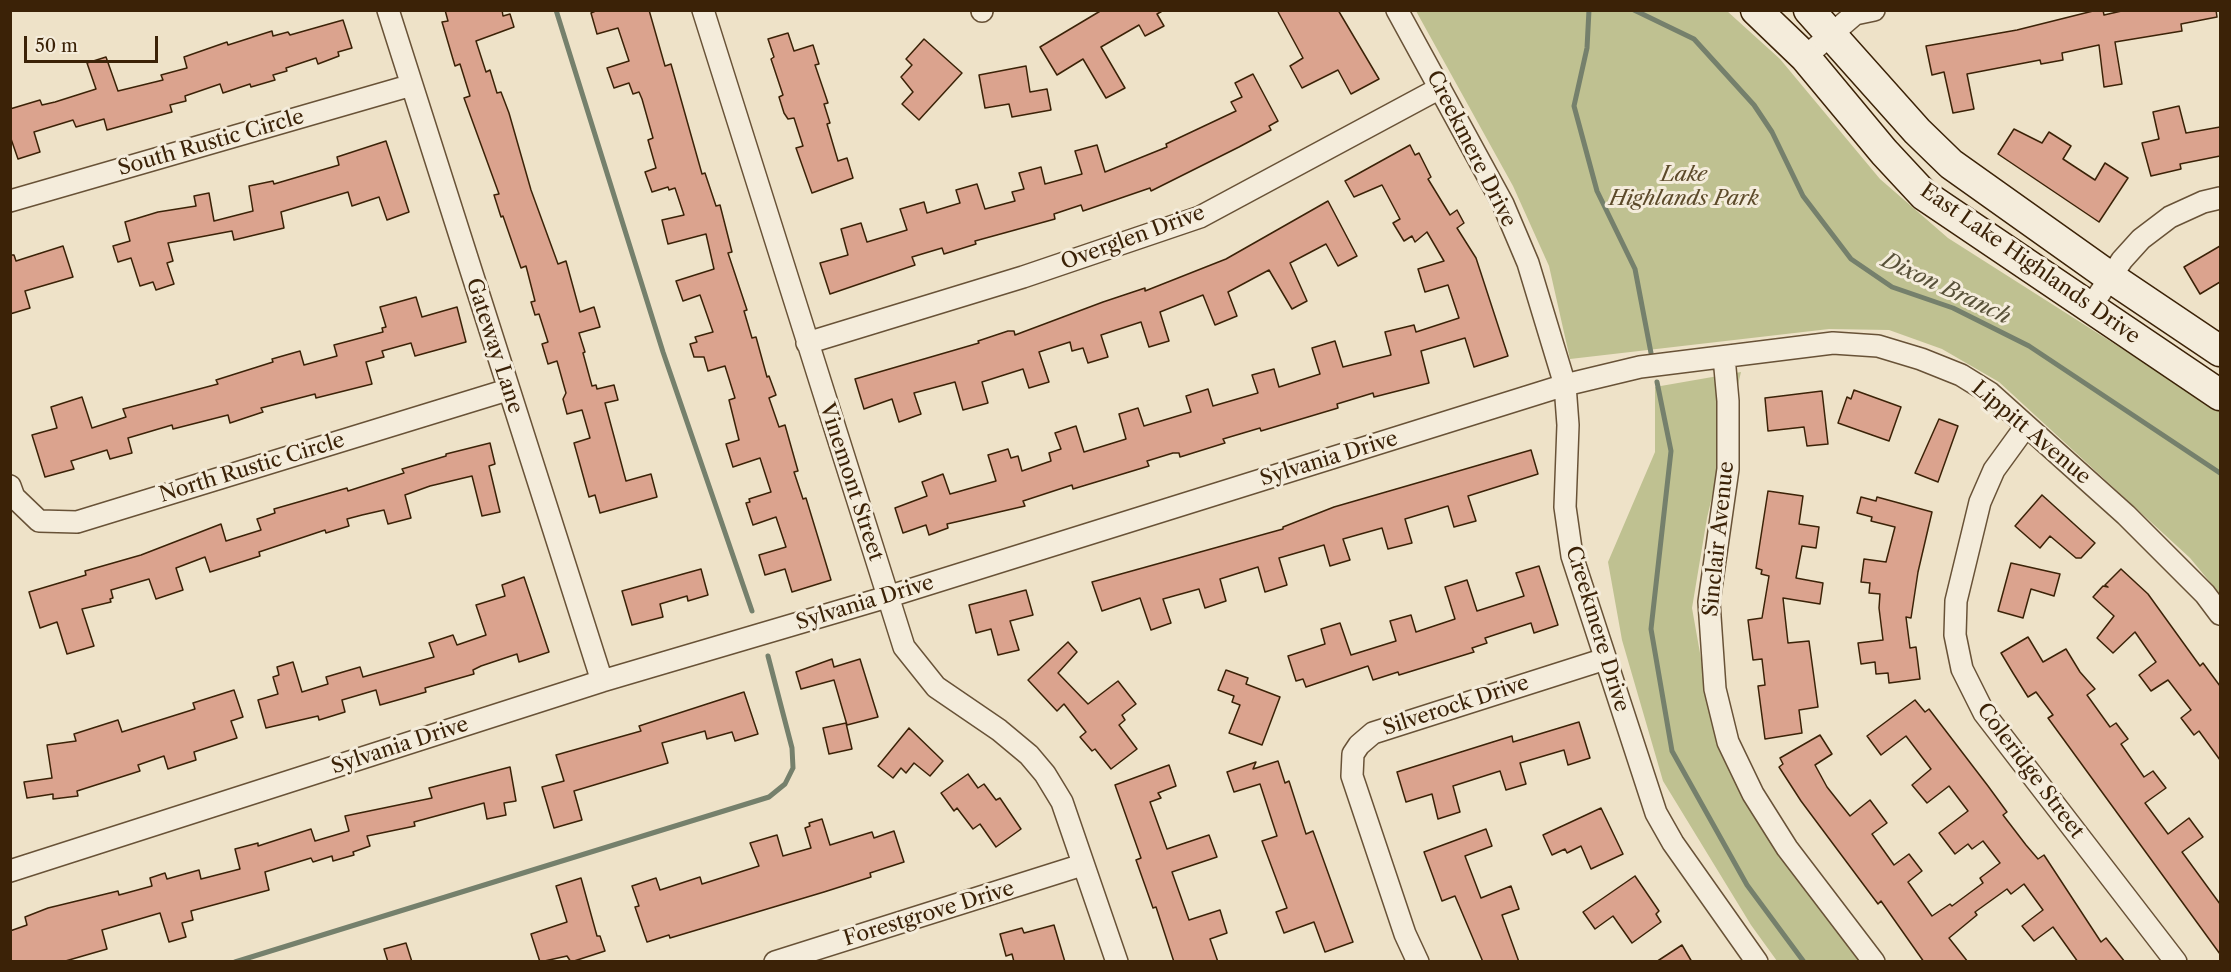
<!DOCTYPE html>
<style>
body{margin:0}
#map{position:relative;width:2231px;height:972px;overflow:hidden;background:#eee2c8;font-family:"Libre Caslon Text",serif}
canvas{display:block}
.frame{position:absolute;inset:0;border:12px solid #3b2207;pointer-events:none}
.scale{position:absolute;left:24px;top:36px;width:134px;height:27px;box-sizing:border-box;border:3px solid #3b2207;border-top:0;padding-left:8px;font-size:18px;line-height:21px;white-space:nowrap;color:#3b2207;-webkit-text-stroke:4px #f4ecdb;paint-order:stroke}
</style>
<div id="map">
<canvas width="2231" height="972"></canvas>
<div class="frame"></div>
<div class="scale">50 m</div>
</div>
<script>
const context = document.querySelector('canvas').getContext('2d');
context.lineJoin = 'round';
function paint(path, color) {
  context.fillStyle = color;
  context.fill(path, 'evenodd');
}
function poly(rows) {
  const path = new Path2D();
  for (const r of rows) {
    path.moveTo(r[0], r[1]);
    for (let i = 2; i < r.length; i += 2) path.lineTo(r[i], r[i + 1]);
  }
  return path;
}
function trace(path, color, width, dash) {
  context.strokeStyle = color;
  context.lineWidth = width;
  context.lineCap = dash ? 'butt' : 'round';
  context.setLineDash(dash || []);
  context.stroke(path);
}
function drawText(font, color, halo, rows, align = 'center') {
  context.font = font + ' "Libre Caslon Text",serif';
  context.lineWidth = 6;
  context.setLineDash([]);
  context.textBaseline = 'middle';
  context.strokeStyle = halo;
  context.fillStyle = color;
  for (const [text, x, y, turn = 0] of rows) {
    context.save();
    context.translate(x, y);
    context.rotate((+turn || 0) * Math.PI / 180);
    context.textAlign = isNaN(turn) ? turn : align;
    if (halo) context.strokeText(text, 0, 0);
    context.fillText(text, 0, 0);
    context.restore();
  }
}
paint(poly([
 [1416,11,1727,11,1780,59,1880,179,1948,238,2220,411,2220,594,2190,558,1999,382,1942,349,1889,330,1829,329,1570,359,1549,266,1513,186],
 [1741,372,1707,518,1692,608,1714,732,1815,888,1866,961,1777,961,1751,925,1663,781,1622,640,1608,562,1655,452,1655,387]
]), '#bfc191');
trace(poly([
 [556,10,663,352,752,611],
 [1589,10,1587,48,1574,106,1597,191,1635,269,1651,353],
 [1634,10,1694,39,1754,105,1772,132,1803,196,1851,259,1892,287,1953,308,2029,346,2220,473],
 [1657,382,1671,451,1651,629,1672,751,1747,885,1804,962],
 [235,962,769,797,785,784,793,768,792,748,768,656]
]), '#75806c', 5);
const building = poly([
 [445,10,502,10,503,16,510,14,514,27,476,41,486,72,490,70,497,93,501,92,509,113,531,190,558,264,566,261,580,312,594,307,600,327,579,333,585,352,583,353,592,386,596,385,597,389,614,385,618,400,605,403,626,481,651,474,657,497,600,513,595,495,589,497,574,443,590,438,582,410,567,414,563,399,566,393,557,361,548,364,542,344,548,342,539,314,535,315,531,302,535,301,526,266,521,268,503,216,501,217,494,195,499,194,464,98,470,96,460,64,455,66,442,22,448,21,445,10],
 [598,10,649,10,665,66,671,64,702,174,705,173,716,206,720,205,732,252,728,253,747,310,744,311,752,338,756,337,767,377,769,376,776,395,769,398,779,427,785,425,798,471,794,472,803,499,806,498,831,580,792,592,785,569,765,575,759,555,786,547,776,517,753,525,746,503,750,502,749,499,771,492,760,458,733,467,726,444,739,440,729,400,735,398,725,366,708,371,704,357,694,357,690,344,697,342,695,337,713,332,700,295,683,301,676,281,714,269,706,234,668,244,662,220,684,215,675,188,669,190,668,187,652,192,645,172,656,168,648,140,653,138,642,99,639,92,633,94,629,83,614,88,607,68,629,61,618,28,597,34,591,13,598,10],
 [1102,10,1164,10,1157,14,1164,26,1145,36,1139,25,1101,47,1125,88,1106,98,1083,59,1057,75,1040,47,1102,10],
 [1277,10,1338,10,1379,79,1351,94,1338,70,1302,88,1290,66,1303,58,1277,10],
 [2097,10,2103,10,2104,15,2126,10,2216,10,2217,17,2181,24,2182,31,2115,42,2122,84,2104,87,2099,45,2062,53,2063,60,2041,64,2040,60,1967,74,1974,109,1953,113,1944,72,1932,75,1926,46,2017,30,2097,10],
 [343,20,352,48,338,52,339,56,318,64,316,58,286,68,287,71,273,75,275,80,251,87,250,84,223,93,220,84,185,96,186,101,170,105,172,112,107,130,104,119,76,127,73,120,34,132,40,152,18,159,10,136,10,109,40,100,42,105,55,102,96,89,87,63,106,57,118,91,163,80,161,75,187,68,184,57,227,42,228,45,272,31,273,36,288,32,290,35,343,20],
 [788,33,794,51,813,45,819,64,815,65,828,103,824,104,830,123,827,124,838,161,847,158,853,178,812,193,796,148,803,146,794,118,788,119,784,113,779,97,783,95,771,59,774,57,768,39,788,33],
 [924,39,962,73,919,120,902,104,913,92,901,77,912,65,906,59,924,39],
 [1026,66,1030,92,1047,89,1051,110,1012,117,1009,104,985,108,979,75,1026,66],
 [1253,74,1278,121,1269,126,1271,130,1239,147,1151,191,1150,188,1083,211,1081,205,1054,214,1055,219,975,241,976,244,944,254,942,248,912,257,915,265,830,294,820,263,848,255,841,229,861,223,867,242,907,230,900,209,924,202,927,213,960,203,956,190,977,184,985,209,1015,201,1012,192,1024,189,1019,173,1041,167,1045,184,1082,174,1075,151,1097,145,1105,172,1167,147,1166,144,1236,111,1231,102,1242,97,1235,83,1253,74],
 [2179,106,2186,133,2220,127,2220,156,2180,164,2181,169,2151,176,2142,143,2159,139,2153,112,2179,106],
 [2014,129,2042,143,2049,132,2071,146,2063,159,2095,180,2105,163,2128,178,2099,222,1998,154,2014,129],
 [386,141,409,212,387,220,379,197,352,206,348,192,281,212,284,228,234,240,232,231,168,243,173,261,167,263,174,284,156,290,153,282,140,286,131,258,118,262,113,246,130,241,125,222,158,212,196,206,194,196,209,193,214,221,253,211,249,186,273,181,274,184,339,165,337,157,386,141],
 [1410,145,1415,155,1419,153,1431,177,1428,179,1450,215,1457,210,1464,223,1457,228,1476,258,1508,356,1474,367,1465,338,1421,351,1429,383,1374,397,1373,393,1337,404,1338,408,1261,431,1260,428,1223,439,1225,443,1180,457,1179,453,1173,453,1147,461,1149,466,1073,489,1072,485,1023,501,1025,506,947,524,948,528,929,535,926,525,903,533,895,508,927,496,922,482,943,474,950,494,996,481,988,455,1008,449,1011,458,1018,456,1022,471,1051,461,1049,453,1061,449,1055,433,1076,426,1084,452,1126,439,1119,414,1138,408,1144,426,1191,412,1186,396,1208,389,1213,406,1258,393,1252,375,1274,369,1279,387,1320,374,1312,348,1335,341,1343,367,1391,355,1385,332,1414,325,1416,332,1459,318,1448,285,1425,292,1418,269,1444,261,1427,232,1415,242,1412,236,1404,241,1393,223,1400,219,1382,185,1354,197,1345,181,1410,145],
 [1328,201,1357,256,1338,266,1326,244,1290,263,1307,301,1292,309,1269,270,1228,292,1237,316,1215,325,1203,295,1160,312,1169,341,1149,347,1141,322,1101,335,1108,357,1088,363,1083,348,1072,351,1070,342,1039,352,1049,382,1029,388,1023,369,982,382,988,403,963,410,955,382,914,393,921,414,899,422,892,399,864,409,855,379,979,343,978,341,1008,331,1014,331,1015,335,1103,302,1145,288,1145,291,1226,259,1328,201],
 [63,246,73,277,25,291,30,308,10,314,10,255,14,255,16,261,63,246],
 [2220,246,2220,282,2200,294,2184,267,2220,246],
 [416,297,422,317,457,307,466,342,415,356,411,343,382,351,384,357,366,362,372,384,316,398,315,394,261,408,263,412,230,423,228,415,173,429,172,425,128,438,132,453,110,459,107,450,71,461,74,469,45,477,32,435,57,428,51,407,82,397,92,428,126,417,123,409,218,384,216,380,273,362,272,359,300,351,304,365,337,356,334,345,383,332,382,328,386,327,380,307,416,297],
 [1854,390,1901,407,1889,441,1838,423,1847,397,1851,399,1854,390],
 [1822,391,1828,444,1807,446,1804,427,1768,431,1765,398,1822,391],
 [1939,419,1958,426,1938,482,1915,473,1939,419],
 [490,443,495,464,489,466,500,512,482,516,472,476,430,486,405,495,411,518,388,524,384,510,362,515,347,519,349,526,326,533,325,530,259,552,260,556,210,572,205,557,176,568,183,590,156,599,149,579,111,590,113,598,110,599,111,602,82,609,94,646,67,654,57,622,40,628,29,592,86,575,85,571,141,555,221,524,226,541,261,530,257,519,275,513,274,509,347,488,348,491,404,473,402,469,446,456,446,454,490,443],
 [1531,450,1538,474,1468,496,1476,521,1454,527,1448,506,1405,519,1412,543,1388,549,1382,528,1343,539,1350,560,1330,566,1324,545,1279,558,1287,585,1265,592,1258,567,1220,579,1226,601,1205,608,1199,589,1163,599,1171,623,1151,630,1140,598,1102,611,1092,582,1283,529,1283,527,1334,507,1531,450],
 [1768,491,1803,496,1799,524,1819,527,1816,548,1802,546,1796,578,1823,583,1820,604,1783,598,1788,643,1809,641,1818,707,1799,710,1802,733,1765,739,1758,686,1765,685,1762,659,1753,660,1748,620,1762,618,1769,576,1761,574,1762,570,1756,568,1768,491],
 [2042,495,2095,543,2081,558,2076,558,2050,536,2040,548,2015,526,2042,495],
 [1861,497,1876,501,1877,497,1932,512,1918,572,1911,618,1906,617,1910,648,1916,647,1920,679,1889,683,1888,673,1876,674,1875,662,1861,664,1858,643,1883,640,1879,608,1880,594,1869,593,1870,583,1861,582,1864,559,1886,562,1895,527,1871,521,1872,517,1857,513,1861,497],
 [2011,563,2060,574,2054,596,2031,589,2023,618,1998,611,2011,563],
 [1539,566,1558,625,1534,633,1531,623,1485,638,1487,643,1472,648,1474,652,1399,675,1398,672,1373,680,1368,666,1306,687,1303,679,1296,681,1288,656,1325,644,1321,629,1340,623,1351,655,1396,641,1390,621,1411,615,1416,632,1455,619,1445,587,1467,580,1477,611,1524,596,1516,573,1539,566],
 [701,569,708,595,688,601,687,596,660,604,663,617,632,625,622,591,701,569],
 [2121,569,2148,594,2200,666,2203,663,2220,686,2220,760,2199,731,2194,735,2181,718,2191,710,2168,680,2151,691,2139,675,2156,662,2135,632,2113,653,2097,638,2114,616,2093,597,2103,586,2108,587,2105,585,2121,569],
 [524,577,549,652,519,662,517,654,481,666,473,670,474,674,425,688,426,692,380,705,376,690,342,700,345,712,319,720,318,716,266,728,258,700,278,694,273,677,279,675,277,667,293,662,302,692,328,684,326,677,360,667,363,677,434,657,429,643,453,635,457,645,486,635,476,605,505,596,502,585,524,577],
 [1026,590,1033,615,1010,621,1019,650,998,655,991,629,976,633,969,605,1026,590],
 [2028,637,2043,662,2066,649,2080,672,2095,689,2087,695,2110,727,2116,723,2128,739,2121,744,2144,777,2153,771,2166,788,2145,803,2168,834,2189,818,2203,837,2182,852,2220,904,2220,954,2048,718,2053,715,2036,692,2028,697,2013,673,2001,653,2028,637],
 [1068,642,1077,652,1058,673,1088,704,1118,681,1136,704,1122,715,1125,720,1119,725,1137,749,1111,769,1095,749,1092,751,1080,737,1086,732,1064,704,1057,711,1028,680,1068,642],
 [832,659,834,667,860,659,878,717,847,725,834,680,801,689,796,672,832,659],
 [1226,670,1248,678,1246,684,1280,697,1262,745,1229,733,1240,705,1232,702,1234,696,1218,690,1226,670],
 [234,690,243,717,231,721,237,738,194,752,196,760,168,769,164,756,138,765,140,771,77,791,78,796,53,799,53,794,27,798,24,782,52,778,47,745,76,741,74,734,118,720,122,732,195,709,193,703,234,690],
 [744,692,758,734,735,741,732,732,707,739,705,731,662,743,668,763,574,791,582,820,554,828,542,787,564,781,556,755,641,731,639,726,744,692],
 [1915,700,1925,712,1929,709,1988,786,2007,812,2003,815,2026,845,2038,859,2044,855,2101,942,2106,938,2125,962,2078,962,2053,927,2034,941,2022,926,2043,910,2024,884,2011,894,2007,889,1975,912,1977,915,1949,938,1968,962,1924,962,1881,901,1878,904,1801,801,1779,767,1783,764,1780,758,1820,735,1832,754,1815,765,1827,787,1850,816,1870,800,1887,823,1872,834,1894,865,1909,854,1922,871,1908,882,1932,916,1950,904,1952,906,1983,883,1980,878,2000,863,1983,841,1972,849,1968,844,1955,854,1939,833,1968,811,1949,786,1927,803,1912,785,1931,769,1906,736,1881,755,1867,736,1915,700],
 [1579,722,1590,758,1568,765,1564,750,1520,763,1526,784,1506,790,1500,771,1453,786,1460,812,1438,819,1432,794,1406,802,1397,772,1512,736,1513,742,1579,722],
 [846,723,852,749,829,754,823,728,846,723],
 [909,728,943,761,930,776,914,763,906,773,901,768,893,778,878,766,909,728],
 [1278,761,1285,783,1289,781,1306,834,1313,831,1353,942,1325,952,1314,922,1284,933,1276,912,1287,908,1262,841,1277,836,1260,784,1234,792,1227,772,1256,762,1253,769,1278,761],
 [1169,765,1176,786,1158,793,1161,798,1150,802,1167,849,1209,835,1217,857,1172,872,1189,920,1220,910,1227,933,1210,939,1218,962,1174,962,1156,907,1153,908,1136,860,1141,858,1115,785,1169,765],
 [510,767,516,801,504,803,506,815,487,819,484,803,414,822,415,826,367,836,370,846,353,852,354,855,333,861,332,856,313,862,311,858,265,872,269,890,191,911,193,920,182,923,186,937,169,942,160,913,102,930,107,949,62,962,10,962,10,931,27,925,25,917,48,908,118,891,119,895,152,886,150,878,165,873,167,879,199,870,201,879,240,869,235,849,258,843,258,846,311,829,315,841,349,831,345,816,432,798,429,788,510,767],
 [968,774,978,788,984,784,996,800,1000,798,1021,829,996,847,980,824,973,829,957,808,954,811,941,793,968,774],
 [1601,808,1623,854,1591,869,1581,846,1567,853,1565,849,1552,855,1543,835,1601,808],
 [822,819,830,845,872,832,874,838,894,831,904,862,870,873,871,877,824,892,670,938,669,935,647,942,635,907,639,906,632,886,656,878,660,890,700,877,702,884,759,866,750,843,777,835,783,856,811,848,805,828,810,826,809,823,822,819],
 [1486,829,1492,846,1465,856,1481,898,1511,886,1519,909,1502,915,1519,962,1483,962,1455,896,1442,901,1424,852,1486,829],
 [1635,876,1659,911,1656,914,1661,922,1632,943,1613,916,1595,929,1583,912,1635,876],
 [581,878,597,936,600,936,605,951,571,962,567,956,540,962,531,934,567,922,556,886,581,878],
 [1054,925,1065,962,1014,962,1012,954,1006,956,1000,934,1022,928,1024,933,1054,925],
 [406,943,412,962,388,962,384,949,406,943],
 [1682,945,1692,962,1656,962,1682,945]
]);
paint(building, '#dba38e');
trace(building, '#3b2207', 1.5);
const street = poly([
 [388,10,602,681],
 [703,10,904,647,936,687,999,730,1029,755,1045,774,1062,802,1117,962],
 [1397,10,1503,204,1528,263,1565,385,1568,425,1565,507,1572,556,1656,813,1673,843,1757,962],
 [982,11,982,10],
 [1805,57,1855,14,1874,10],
 [10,201,412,85],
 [2090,308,2122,260,2141,239,2170,217,2203,202,2220,198],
 [807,343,1023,277,1200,217,1440,88],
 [1724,357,1728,401,1728,469,1709,602,1715,689,1728,742,1753,794,1787,848,1874,962],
 [2026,426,1994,470,1980,502,1956,601,1955,635,1962,669,1984,713,2176,962],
 [10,486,14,497,39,521,77,522,507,390],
 [10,871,602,681,887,597,1565,385,1640,367,1833,343,1878,346,1921,359,1961,375,1990,393,2126,515,2205,594,2220,614],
 [775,962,1082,865],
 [1418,962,1405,934,1352,776,1353,754,1359,745,1373,733,1605,659]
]);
const secondary = poly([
 [1756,10,1805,57,1884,152,1924,195,2220,395],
 [1809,10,1917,131,1951,164,2110,277,2220,351]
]);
trace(street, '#685237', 24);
trace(secondary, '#3b2207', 33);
trace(street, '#f4ecdb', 21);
trace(secondary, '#f4ecdb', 30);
drawText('21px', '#3b2207', '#f4ecdb', [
 ["South Rustic Circle",211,143,-16],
 ["Creekmere Drive",1471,149,63],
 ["Overglen Drive",1133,238,-20],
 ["East Lake Highlands Drive",2030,264,35],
 ["Gateway Lane",494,346,72],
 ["Lippitt Avenue",2031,433,40],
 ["Sylvania Drive",1329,459,-17],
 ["North Rustic Circle",252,468,-17],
 ["Vinemont Street",851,482,72],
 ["Sinclair Avenue",1719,539,-84],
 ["Sylvania Drive",865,603,-17],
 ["Creekmere Drive",1597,629,73],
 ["Silverock Drive",1456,706,-18],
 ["Sylvania Drive",400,746,-18],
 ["Coleridge Street",2030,771,53],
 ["Forestgrove Drive",929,914,-17]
]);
drawText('italic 21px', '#5c4a2a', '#f4ecdb', [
 ["Lake",1684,175],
 ["Highlands Park",1684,199]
]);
drawText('italic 22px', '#585139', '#f4ecdb', [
 ["Dixon Branch",1946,289,25]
]);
</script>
